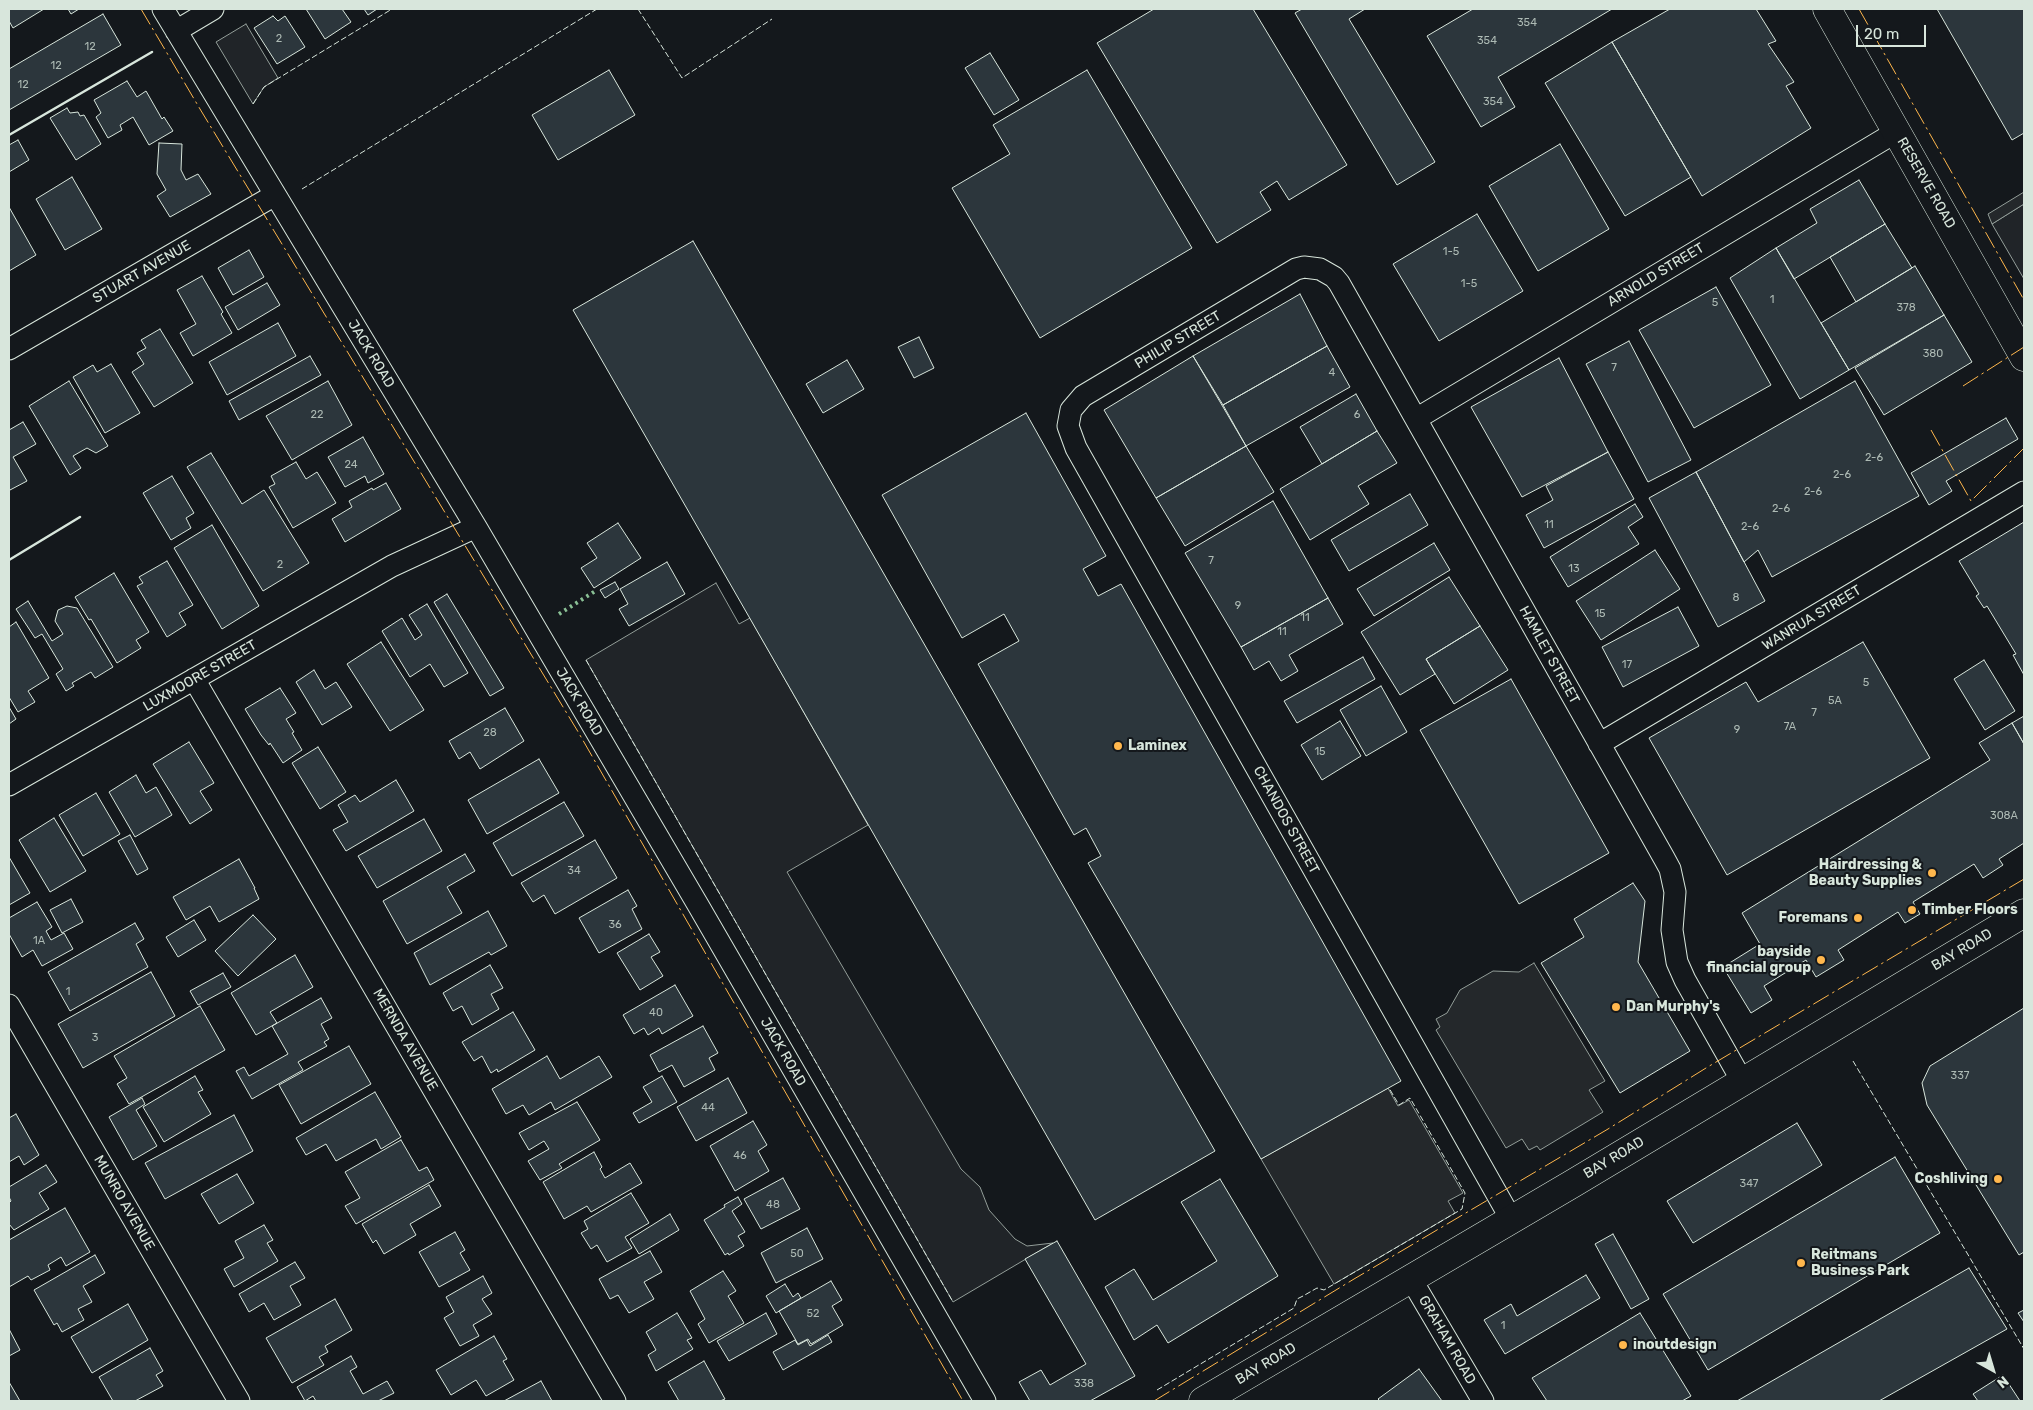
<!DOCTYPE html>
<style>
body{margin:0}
#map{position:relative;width:2033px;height:1410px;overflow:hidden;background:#14181c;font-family:Rubik,sans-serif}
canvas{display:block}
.frame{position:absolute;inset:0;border:10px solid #d8e6dc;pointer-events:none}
.north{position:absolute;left:1968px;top:1345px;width:50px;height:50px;-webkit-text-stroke:4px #14181c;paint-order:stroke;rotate:141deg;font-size:14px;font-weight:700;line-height:20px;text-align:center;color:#d8e6dc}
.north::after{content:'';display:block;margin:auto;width:18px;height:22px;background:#d8e6dc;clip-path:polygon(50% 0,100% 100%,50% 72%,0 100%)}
.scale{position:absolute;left:1856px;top:25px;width:70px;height:22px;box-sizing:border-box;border:2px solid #d8e6dc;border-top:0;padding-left:6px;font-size:15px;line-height:18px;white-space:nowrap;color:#d8e6dc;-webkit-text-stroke:4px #14181c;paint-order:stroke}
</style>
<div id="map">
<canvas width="2033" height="1410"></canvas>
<div class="frame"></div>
<div class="north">N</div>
<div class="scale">20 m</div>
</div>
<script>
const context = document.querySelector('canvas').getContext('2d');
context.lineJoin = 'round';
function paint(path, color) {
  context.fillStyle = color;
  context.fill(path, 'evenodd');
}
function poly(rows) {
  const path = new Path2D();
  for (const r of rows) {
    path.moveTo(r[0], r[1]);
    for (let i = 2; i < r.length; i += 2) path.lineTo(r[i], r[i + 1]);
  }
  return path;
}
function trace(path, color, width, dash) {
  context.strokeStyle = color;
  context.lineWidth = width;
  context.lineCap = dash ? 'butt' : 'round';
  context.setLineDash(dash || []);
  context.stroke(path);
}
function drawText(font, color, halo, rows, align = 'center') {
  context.font = font + ' Rubik,sans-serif';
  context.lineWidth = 4;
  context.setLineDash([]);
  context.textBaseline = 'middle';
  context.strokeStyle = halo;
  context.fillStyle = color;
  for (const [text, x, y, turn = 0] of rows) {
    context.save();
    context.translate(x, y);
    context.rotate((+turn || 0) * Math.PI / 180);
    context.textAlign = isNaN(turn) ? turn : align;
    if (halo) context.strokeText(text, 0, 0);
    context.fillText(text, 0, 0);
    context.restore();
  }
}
const green = poly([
 [246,24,278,78,264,87,253,104,216,42,246,24],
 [2024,204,2024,279,1992,224,2024,204],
 [716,583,739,624,750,618,868,825,787,872,961,1169,980,1187,989,1210,1015,1239,1027,1246,1053,1243,953,1302,586,660,716,583]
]);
paint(green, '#202428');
trace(green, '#939e99', 1);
const parking = poly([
 [2024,192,2024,204,1992,224,1988,214,2024,192],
 [1534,963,1605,1081,1589,1090,1603,1112,1540,1150,1537,1146,1529,1150,1522,1139,1506,1148,1436,1030,1440,1027,1436,1019,1447,1013,1460,990,1493,971,1519,972,1534,963],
 [1388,1088,1398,1106,1409,1100,1463,1193,1448,1201,1455,1213,1334,1284,1261,1159,1388,1088]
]);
paint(parking, '#24282b');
trace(parking, '#939e99', 1);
const building = poly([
 [9,9,44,9,13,28,9,21,9,9],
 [68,9,79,9,71,14,68,9],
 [306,9,342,9,351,22,325,39,306,9],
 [364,9,377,9,368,15,364,9],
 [1154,9,1253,9,1347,165,1289,200,1277,181,1260,192,1271,210,1217,243,1097,43,1154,9],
 [1302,9,1365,9,1349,19,1435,162,1397,185,1295,13,1302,9],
 [1473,9,1612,9,1498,77,1515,107,1481,127,1427,36,1473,9],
 [1670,9,1756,9,1776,41,1768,44,1794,82,1786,86,1811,128,1702,196,1612,42,1670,9],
 [1937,9,2024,9,2024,133,2012,140,1937,9],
 [103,14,121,45,9,110,9,69,103,14],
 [273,16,278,21,285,16,305,47,277,64,254,28,273,16],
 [1612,42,1691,177,1625,216,1545,83,1612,42],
 [990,53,1019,100,994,115,965,68,990,53],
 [609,70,635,115,558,160,532,115,609,70],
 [1087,70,1192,248,1040,338,952,188,1010,154,993,125,1087,70],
 [127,81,137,97,146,91,162,119,164,117,173,131,149,145,133,117,120,125,122,130,108,138,96,117,101,113,94,100,127,81],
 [67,108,70,113,78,112,80,116,84,115,101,144,76,160,50,118,67,108],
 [18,140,29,160,9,172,9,145,18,140],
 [159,143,182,144,181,170,186,180,198,174,211,194,170,217,157,196,166,190,157,174,159,143],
 [1560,144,1609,229,1538,271,1489,186,1560,144],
 [72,177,102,229,65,250,36,199,72,177],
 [1859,180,1885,224,1794,279,1776,248,1817,223,1810,209,1859,180],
 [9,207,36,255,9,271,9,207],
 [1477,214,1523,291,1439,341,1393,264,1477,214],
 [1885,224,1912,268,1856,302,1830,257,1885,224],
 [693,241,1215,1151,1095,1220,573,310,693,241],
 [1776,248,1849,370,1800,399,1730,278,1776,248],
 [249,250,264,277,233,295,218,268,249,250],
 [1915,266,1944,315,1849,370,1821,323,1915,266],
 [202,276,223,312,221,314,232,333,193,356,180,333,196,324,177,290,202,276],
 [267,283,280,305,238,330,225,307,267,283],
 [1716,287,1771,385,1694,428,1639,330,1716,287],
 [1300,294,1327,346,1223,405,1193,356,1300,294],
 [1944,315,1972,362,1884,415,1855,368,1944,315],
 [278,323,296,356,227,395,209,362,278,323],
 [160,329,193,383,154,407,132,372,144,364,137,353,146,348,141,340,160,329],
 [919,337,934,368,914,378,898,347,919,337],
 [1629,341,1691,460,1648,482,1586,364,1629,341],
 [1327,346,1350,387,1246,446,1223,405,1327,346],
 [310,356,321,375,239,420,229,401,310,356],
 [1193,356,1246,446,1156,498,1104,410,1193,356],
 [1559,358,1608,452,1522,497,1471,407,1559,358],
 [847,360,864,389,823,413,806,384,847,360],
 [111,364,140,413,105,433,73,377,93,365,97,372,111,364],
 [69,381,108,446,96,453,87,448,73,456,81,468,70,475,29,406,69,381],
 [328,381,352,425,292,460,266,416,328,381],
 [1855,381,1919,496,1772,577,1758,550,1744,562,1696,472,1855,381],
 [1356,394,1377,431,1322,464,1300,427,1356,394],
 [1026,413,1106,556,1083,569,1098,596,1121,584,1401,1081,1261,1159,1088,863,1101,856,1086,828,1074,835,978,664,1019,641,1004,614,962,638,882,495,1026,413],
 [2006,418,2018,439,1946,481,1952,491,1929,505,1911,473,2006,418],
 [23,422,36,444,13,457,27,481,10,490,9,488,9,430,23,422],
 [1377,431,1397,463,1358,486,1369,504,1310,540,1280,489,1377,431],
 [363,437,384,474,368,483,365,476,345,487,328,457,363,437],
 [1246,446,1274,492,1185,546,1156,498,1246,446],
 [1608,452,1634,499,1544,548,1526,515,1553,500,1546,486,1608,452],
 [211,453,242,504,264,490,309,563,263,591,187,467,211,453],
 [296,462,306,479,317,472,336,503,293,528,269,487,275,484,271,476,296,462],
 [1696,472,1765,601,1718,627,1649,498,1696,472],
 [172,476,194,513,186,518,191,528,171,540,143,493,172,476],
 [386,483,401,509,345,542,332,519,352,507,349,501,372,488,373,490,386,483],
 [1410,494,1428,525,1349,571,1331,540,1410,494],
 [1273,501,1328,598,1241,647,1185,553,1273,501],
 [1635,504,1643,517,1628,527,1639,544,1568,587,1550,557,1635,504],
 [2024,522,2024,675,2013,655,2016,654,1987,606,1984,608,1976,596,1979,594,1959,561,2024,522],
 [618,523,641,558,594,588,581,568,597,558,587,543,618,523],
 [212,525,259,606,222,629,174,548,212,525],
 [1434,543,1450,570,1374,616,1357,589,1434,543],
 [1655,550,1680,589,1601,640,1576,601,1655,550],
 [167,561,193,605,179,613,186,625,167,637,137,586,143,583,139,577,167,561],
 [667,562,685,594,629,626,619,609,628,604,620,589,667,562],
 [114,573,149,632,136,640,141,648,117,663,91,619,89,620,75,597,114,573],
 [1449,577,1480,626,1426,659,1435,674,1400,695,1361,632,1449,577],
 [615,582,619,589,605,598,600,590,615,582],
 [447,594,504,688,490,696,434,602,447,594],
 [1328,598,1343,624,1289,655,1298,671,1281,681,1269,661,1254,670,1241,647,1328,598],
 [28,601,52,641,63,634,55,621,58,610,67,606,77,608,113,667,95,678,91,672,72,683,74,686,66,691,56,674,63,669,42,634,35,638,16,609,28,601],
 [427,604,468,673,444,687,430,664,410,677,382,631,402,618,415,640,422,635,409,615,427,604],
 [1678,607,1699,646,1623,687,1602,647,1678,607],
 [16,622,49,678,28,691,35,702,18,712,9,697,9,627,16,622],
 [1480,626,1508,670,1454,704,1426,659,1480,626],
 [381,642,424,710,390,731,347,664,381,642],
 [1863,642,1930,758,1727,875,1649,738,1746,682,1758,702,1863,642],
 [1363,657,1375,679,1297,723,1284,701,1363,657],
 [1984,660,2015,711,1985,730,1954,679,1984,660],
 [314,670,325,689,336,682,352,707,322,725,296,682,314,670],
 [1511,679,1609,853,1519,904,1420,730,1511,679],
 [1381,686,1407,732,1366,756,1340,710,1381,686],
 [280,688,296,713,286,719,294,732,292,733,302,750,283,763,270,743,269,745,261,735,245,709,280,688],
 [9,707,16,719,9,724,9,707],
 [505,708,524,741,480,769,470,752,459,759,449,741,505,708],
 [2024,716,2024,744,2012,723,2024,716],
 [1340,721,1361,756,1322,780,1301,745,1340,721],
 [2012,723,2024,744,2024,843,1999,859,2003,865,1983,878,1974,864,1913,902,1920,914,1905,923,1898,912,1838,950,1844,960,1816,977,1806,960,1764,986,1772,1000,1751,1013,1723,967,1760,944,1742,913,1990,760,1979,743,2012,723],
 [189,742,214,783,200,791,212,810,190,824,153,764,189,742],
 [318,747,346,792,320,809,292,763,318,747],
 [539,759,559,793,487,834,468,800,539,759],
 [136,775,146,793,156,787,172,815,135,837,109,792,136,775],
 [396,780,414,811,346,851,333,830,348,822,338,805,355,795,360,802,396,780],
 [96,793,120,834,83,856,59,815,96,793],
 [564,802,584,836,512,876,493,843,564,802],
 [54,818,86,871,50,892,19,840,54,818],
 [424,819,442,851,377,888,358,856,424,819],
 [130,835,148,869,137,875,118,841,130,835],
 [595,840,617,878,555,914,544,895,533,902,521,883,595,840],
 [465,854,475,871,447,887,462,913,407,944,383,901,465,854],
 [9,857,30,893,9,905,9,857],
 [239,859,255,888,254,888,259,899,219,922,210,906,186,920,173,897,239,859],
 [1633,883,1645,901,1638,962,1690,1051,1620,1093,1541,963,1584,937,1574,919,1633,883],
 [628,890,637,906,632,909,642,929,599,953,579,918,628,890],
 [71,899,83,922,62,933,50,910,71,899],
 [37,902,52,927,46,931,51,940,64,933,73,949,42,966,33,950,22,957,9,934,9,918,37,902],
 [488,911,507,946,491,955,489,952,430,985,414,953,488,911],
 [253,915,276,939,238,976,215,951,253,915],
 [194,920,206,940,178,957,166,937,194,920],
 [135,923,144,939,136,944,148,967,70,1011,48,972,135,923],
 [649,934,660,952,651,957,663,976,640,990,617,953,649,934],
 [295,955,313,987,270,1012,277,1023,256,1035,231,993,295,955],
 [490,965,503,988,491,994,499,1009,472,1025,462,1006,453,1011,443,993,490,965],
 [151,972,175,1016,83,1068,58,1024,151,972],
 [223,973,231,987,198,1005,190,991,223,973],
 [675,985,693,1016,662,1034,659,1028,648,1035,644,1028,634,1034,623,1015,675,985],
 [321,998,332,1018,321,1024,329,1039,324,1042,327,1046,298,1062,303,1070,252,1099,236,1071,244,1067,249,1076,288,1054,272,1026,321,998],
 [200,1006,225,1050,129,1104,117,1084,127,1078,114,1056,200,1006],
 [2024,1008,2024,1252,2019,1255,1927,1105,1922,1083,1930,1066,2024,1008],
 [513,1012,535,1050,498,1072,497,1069,491,1073,482,1056,474,1061,462,1042,513,1012],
 [703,1026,718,1053,709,1058,715,1070,684,1087,672,1065,659,1072,650,1055,703,1026],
 [349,1046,371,1084,301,1124,279,1085,349,1046],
 [547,1056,560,1079,599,1056,612,1077,555,1110,551,1102,529,1115,523,1105,506,1114,492,1089,547,1056],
 [195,1076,203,1090,198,1092,211,1114,164,1142,143,1107,195,1076],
 [662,1076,677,1102,639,1123,633,1113,652,1102,643,1087,662,1076],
 [728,1078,747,1113,696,1141,677,1107,728,1078],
 [375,1092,401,1137,381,1149,376,1139,336,1161,326,1144,306,1155,296,1138,375,1092],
 [142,1098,145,1104,136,1110,157,1146,133,1160,109,1117,142,1098],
 [577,1102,600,1140,559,1164,562,1168,540,1180,528,1161,549,1149,544,1141,529,1150,519,1133,577,1102],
 [16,1114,39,1155,24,1165,19,1156,9,1162,9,1118,16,1114],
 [234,1115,253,1151,165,1199,145,1163,234,1115],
 [753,1121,767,1145,758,1151,769,1171,735,1191,710,1146,753,1121],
 [1797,1123,1822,1165,1693,1243,1667,1201,1797,1123],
 [401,1140,419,1171,427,1167,434,1180,356,1224,345,1206,360,1198,345,1172,401,1140],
 [594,1152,602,1167,600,1169,605,1178,630,1163,642,1183,591,1212,587,1206,564,1219,543,1182,594,1152],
 [1895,1157,1940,1233,1708,1370,1663,1294,1895,1157],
 [46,1165,57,1182,39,1193,49,1209,14,1230,9,1224,9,1203,11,1201,9,1197,9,1187,46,1165],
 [237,1174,254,1203,219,1224,201,1194,237,1174],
 [783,1178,800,1209,761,1229,744,1199,783,1178],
 [1220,1179,1278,1276,1168,1343,1157,1325,1134,1340,1105,1287,1134,1269,1153,1300,1217,1261,1181,1202,1220,1179],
 [429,1185,441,1206,410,1224,416,1235,384,1254,376,1240,373,1243,362,1224,429,1185],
 [631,1193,649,1223,625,1237,632,1248,607,1262,597,1245,591,1249,581,1233,588,1229,584,1221,631,1193],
 [738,1197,742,1204,732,1211,745,1232,738,1236,744,1246,729,1255,728,1253,725,1255,704,1220,725,1207,724,1205,738,1197],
 [65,1208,90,1252,66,1266,61,1257,48,1265,50,1270,31,1280,28,1276,9,1287,9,1240,65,1208],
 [670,1214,679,1230,639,1254,630,1239,670,1214],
 [264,1225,273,1240,267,1243,278,1261,234,1287,224,1269,244,1258,235,1241,264,1225],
 [807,1228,823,1259,776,1283,761,1253,807,1228],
 [455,1232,465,1250,460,1253,470,1270,439,1287,419,1252,455,1232],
 [1613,1234,1649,1299,1631,1309,1595,1244,1613,1234],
 [1057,1241,1135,1376,1090,1401,1030,1401,1019,1382,1041,1370,1050,1385,1086,1364,1025,1259,1057,1241],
 [650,1251,662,1272,644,1282,654,1299,629,1313,618,1295,610,1299,599,1279,650,1251],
 [95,1255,105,1273,83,1286,92,1302,78,1309,84,1320,62,1332,57,1323,54,1325,34,1290,95,1255],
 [295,1262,305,1278,290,1286,301,1305,274,1320,264,1303,249,1312,239,1294,295,1262],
 [1969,1268,2007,1329,1879,1401,1737,1401,1969,1268],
 [723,1271,736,1291,728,1296,744,1323,709,1343,698,1324,705,1319,690,1291,723,1271],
 [1586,1275,1600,1298,1505,1354,1484,1320,1511,1304,1517,1316,1586,1275],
 [483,1276,492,1293,482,1299,492,1314,473,1325,479,1336,460,1346,444,1318,454,1312,446,1297,483,1276],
 [831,1281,842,1300,832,1306,843,1325,811,1344,808,1339,798,1344,779,1311,831,1281],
 [785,1284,793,1297,798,1293,801,1298,776,1313,766,1296,785,1284],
 [335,1299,352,1330,325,1346,328,1352,319,1357,324,1365,292,1383,266,1338,335,1299],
 [128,1304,148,1340,92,1373,71,1337,128,1304],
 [2024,1310,2024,1322,2018,1313,2024,1310],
 [677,1313,692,1338,687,1340,693,1349,656,1371,648,1355,656,1350,646,1332,677,1313],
 [766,1313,777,1334,729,1361,717,1341,766,1313],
 [1640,1313,1691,1396,1682,1401,1547,1401,1532,1378,1640,1313],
 [9,1329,20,1350,9,1356,9,1329],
 [828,1335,832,1342,783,1370,773,1352,795,1340,798,1345,807,1340,810,1346,828,1335],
 [494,1336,507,1359,503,1361,514,1380,486,1396,476,1380,451,1395,436,1370,494,1336],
 [150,1348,163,1371,156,1375,163,1386,135,1401,113,1401,99,1377,150,1348],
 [351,1356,357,1367,350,1371,363,1394,387,1381,394,1393,378,1401,316,1401,313,1396,305,1401,297,1387,351,1356],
 [704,1361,725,1399,720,1401,679,1401,668,1382,704,1361],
 [1419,1369,1442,1401,1380,1401,1378,1399,1419,1369],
 [2003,1375,2020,1401,1978,1401,1973,1394,2003,1375],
 [541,1381,552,1401,504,1401,541,1381],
 [9,1382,20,1401,9,1401,9,1382]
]);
paint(building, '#2c363c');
trace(building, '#d8e6dc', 1);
const street = poly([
 [163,9,476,527,698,905,985,1401],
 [176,31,213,9],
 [9,349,275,195],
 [1416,419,1896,132],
 [194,679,615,1401],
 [1599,744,2024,492],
 [9,785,392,566,476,527],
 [9,1005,239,1401],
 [1511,1219,1076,448,1068,426,1071,410,1083,396,1296,269,1304,267,1320,269,1334,277,1339,283,1664,858,1670,869,1675,892,1672,930,1677,962,1685,980,1742,1081],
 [1411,1279,1483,1401]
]);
const secondary = poly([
 [1827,9,2024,357],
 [1203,1401,1572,1184,2024,913]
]);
trace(street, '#d8e6dc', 23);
trace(secondary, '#d8e6dc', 29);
trace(street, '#14181c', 21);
trace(secondary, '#14181c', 28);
trace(poly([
 [559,614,597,590]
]), '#8ac095', 4, [2.5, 4]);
trace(poly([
 [638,9,682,78,772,19],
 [253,104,264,87,392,9],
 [302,189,597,9],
 [586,660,953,1302],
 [1853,1061,2024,1349],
 [1157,1390,1294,1308,1297,1299,1303,1296,1317,1288,1324,1290,1462,1209,1465,1193,1410,1098,1399,1105,1389,1088]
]), '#d8e6dc', 1, [6, 2.5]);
trace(poly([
 [9,135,152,52],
 [9,560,80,517]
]), '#d8e6dc', 2.5);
trace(poly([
 [141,9,200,109,577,730,963,1401],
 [1859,9,2024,300],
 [1963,386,2024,347],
 [1931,430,1971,501,2024,448],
 [1154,1401,1354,1279,1608,1129,1706,1068,2024,879]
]), '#ffb74d', 1, [18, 4, 2.5, 4]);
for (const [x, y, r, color] of [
 [1118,746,5,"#ffb74d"],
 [1932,873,5,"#ffb74d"],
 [1912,910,5,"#ffb74d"],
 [1858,918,5,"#ffb74d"],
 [1821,960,5,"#ffb74d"],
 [1616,1007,5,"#ffb74d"],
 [1998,1179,5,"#ffb74d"],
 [1801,1263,5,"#ffb74d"],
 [1623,1345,5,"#ffb74d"]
]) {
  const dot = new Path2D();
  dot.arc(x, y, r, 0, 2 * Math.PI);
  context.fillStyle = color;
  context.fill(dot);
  trace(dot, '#14181c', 2);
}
drawText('11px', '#adbab4', null, [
 ["354",1527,23],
 ["2",279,39],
 ["354",1487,41],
 ["12",90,47],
 ["12",56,66],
 ["12",23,85],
 ["354",1493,102],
 ["1-5",1451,252],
 ["1-5",1469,284],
 ["1",1772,300],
 ["5",1715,303],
 ["378",1906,308],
 ["380",1933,354],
 ["7",1614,368],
 ["4",1332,373],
 ["22",317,415],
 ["6",1357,415],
 ["2-6",1874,458],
 ["24",351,465],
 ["2-6",1842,475],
 ["2-6",1813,492],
 ["2-6",1781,509],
 ["11",1549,525],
 ["2-6",1750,527],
 ["7",1211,561],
 ["2",280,565],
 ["13",1574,569],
 ["8",1736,598],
 ["9",1238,606],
 ["15",1600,614],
 ["11",1305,618],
 ["11",1282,632],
 ["17",1627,665],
 ["5",1866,683],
 ["5A",1835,701],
 ["7",1814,713],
 ["7A",1790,727],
 ["9",1737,730],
 ["28",490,733],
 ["15",1320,752],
 ["308A",2004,816],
 ["34",574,871],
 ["36",615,925],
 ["1A",39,941],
 ["1",68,992],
 ["40",656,1013],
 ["3",95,1038],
 ["337",1960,1076],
 ["44",708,1108],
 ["46",740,1156],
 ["347",1749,1184],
 ["48",773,1205],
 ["50",797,1254],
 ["52",813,1314],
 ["1",1503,1326],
 ["338",1084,1384]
]);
drawText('14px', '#d8e6dc', '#14181c', [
 ["RESERVE ROAD",1926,183,60],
 ["STUART AVENUE",142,272,-30],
 ["ARNOLD STREET",1656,275,-31],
 ["PHILIP STREET",1178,340,-31],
 ["JACK ROAD",371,354,59],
 ["WANRUA STREET",1812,618,-31],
 ["HAMLET STREET",1549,655,61],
 ["LUXMOORE STREET",200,676,-30],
 ["JACK ROAD",579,702,59],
 ["CHANDOS STREET",1286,820,61],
 ["BAY ROAD",1962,950,-31],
 ["MERNDA AVENUE",405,1040,60],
 ["JACK ROAD",783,1052,60],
 ["BAY ROAD",1614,1158,-31],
 ["MUNRO AVENUE",124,1203,60],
 ["GRAHAM ROAD",1447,1340,60],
 ["BAY ROAD",1266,1364,-31]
]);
drawText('bold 14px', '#d8e6dc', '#14181c', [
 ["Laminex",1128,746],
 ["Hairdressing &",1922,865,"right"],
 ["Beauty Supplies",1922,881,"right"],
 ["Timber Floors",1922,910],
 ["Foremans",1848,918,"right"],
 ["bayside",1811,952,"right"],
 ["financial group",1811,968,"right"],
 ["Dan Murphy's",1626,1007],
 ["Coshliving",1988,1179,"right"],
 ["Reitmans",1811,1255],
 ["Business Park",1811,1271],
 ["inoutdesign",1633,1345]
], 'left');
</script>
